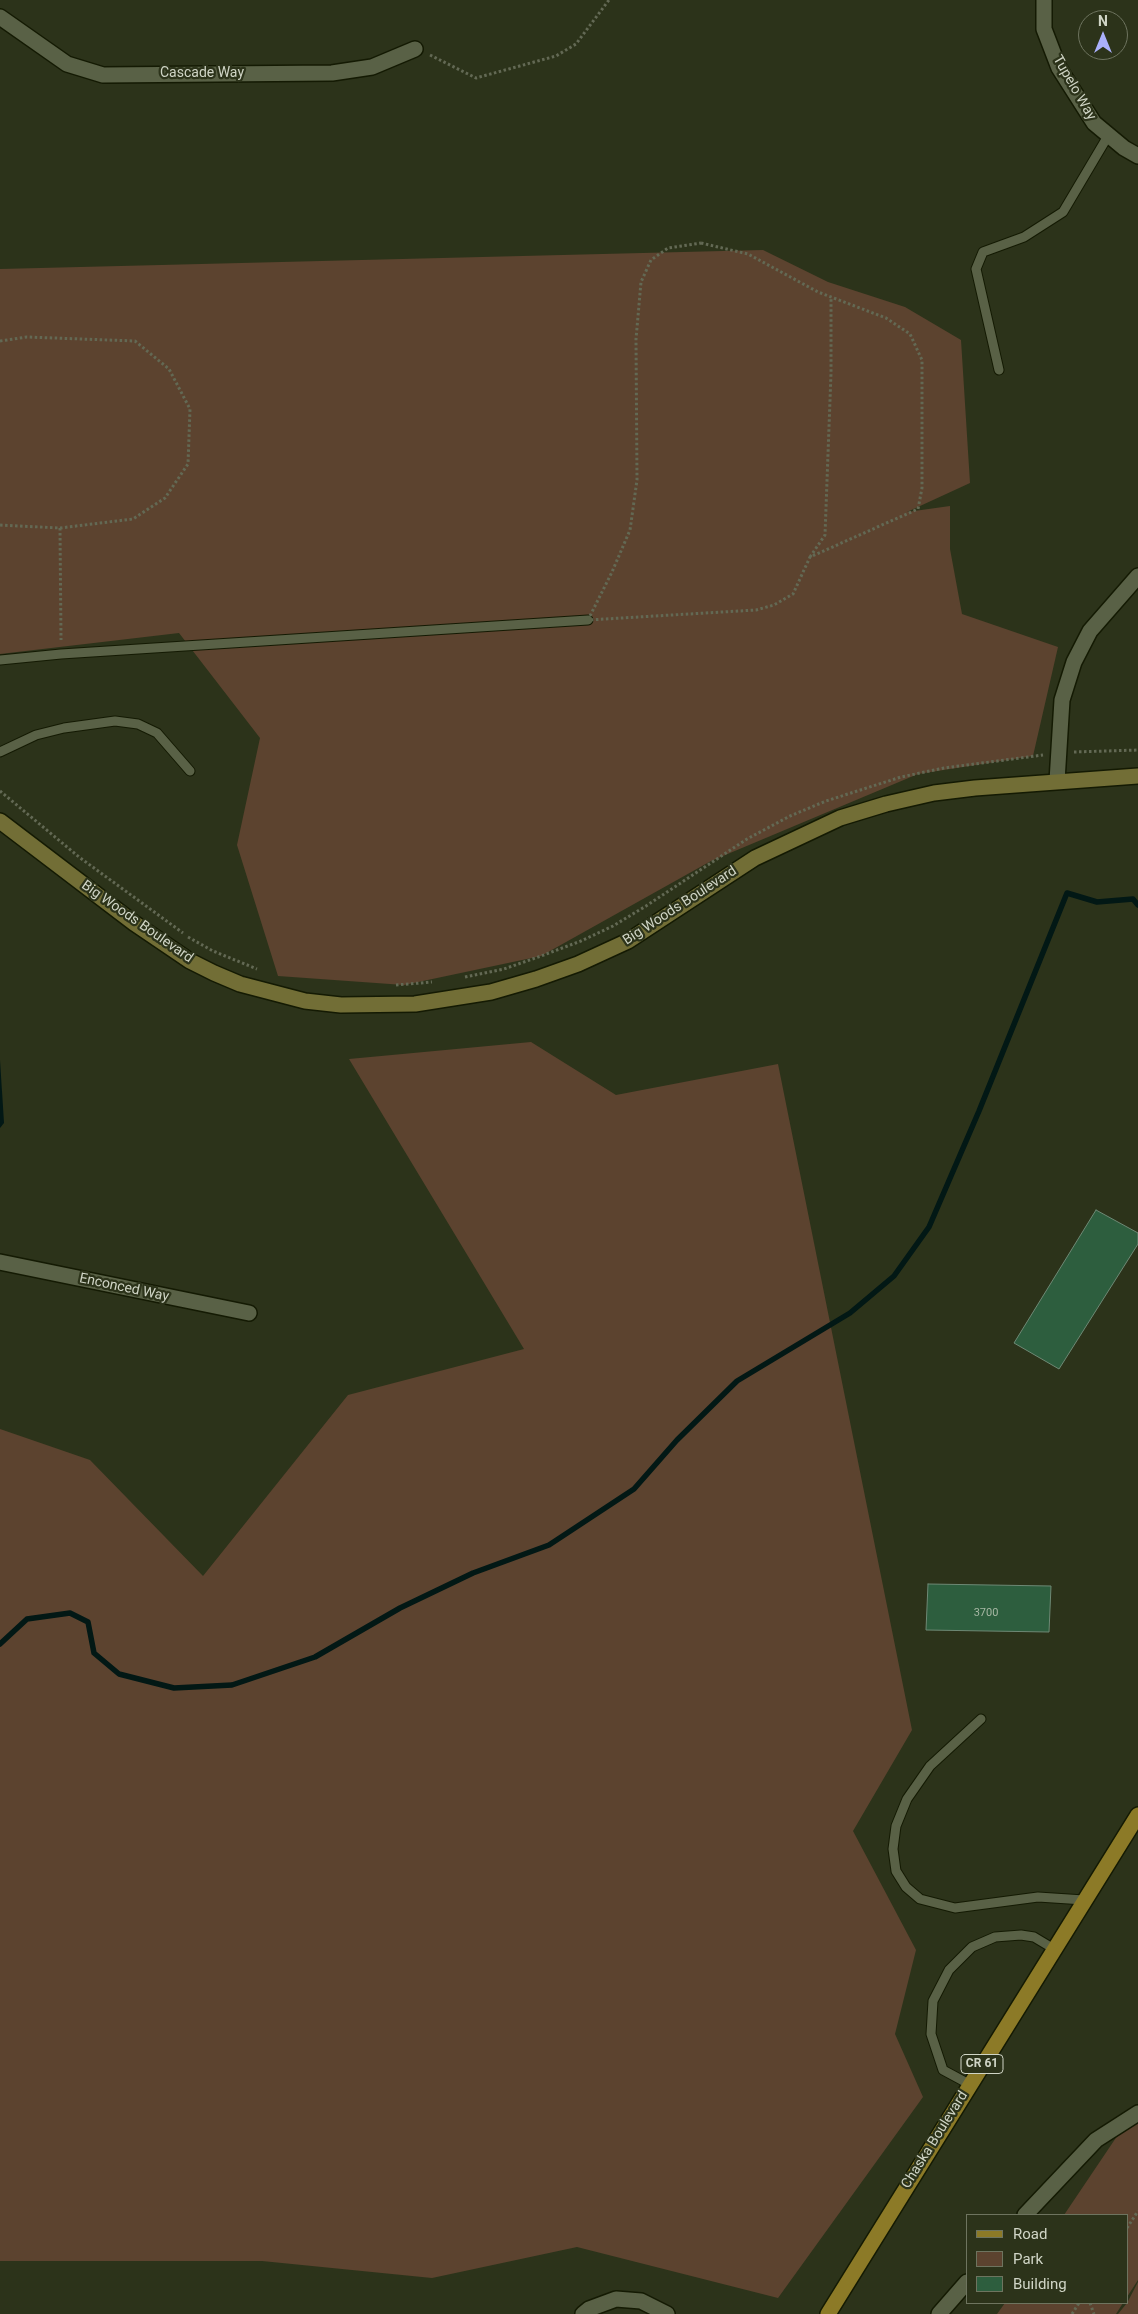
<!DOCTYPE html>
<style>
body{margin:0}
#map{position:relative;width:1138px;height:2314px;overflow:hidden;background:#2c331a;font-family:Roboto,sans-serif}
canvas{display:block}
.legend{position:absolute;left:966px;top:2214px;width:162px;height:90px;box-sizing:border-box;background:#2c331a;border:1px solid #6e745f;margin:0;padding:6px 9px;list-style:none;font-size:15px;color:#d0d5c6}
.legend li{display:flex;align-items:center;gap:10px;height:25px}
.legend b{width:25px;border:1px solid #6e745f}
.north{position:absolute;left:1078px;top:10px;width:50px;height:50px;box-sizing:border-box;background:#2c331a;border:1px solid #6e745f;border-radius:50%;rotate:0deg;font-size:14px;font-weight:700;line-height:20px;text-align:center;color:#d0d5c6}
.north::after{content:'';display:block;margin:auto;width:18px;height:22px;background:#aab0fb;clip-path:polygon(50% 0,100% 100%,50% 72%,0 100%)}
</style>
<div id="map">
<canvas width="1138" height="2314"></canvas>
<ul class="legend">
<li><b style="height:6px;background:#8c7a27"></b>Road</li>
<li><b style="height:14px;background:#5c432f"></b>Park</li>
<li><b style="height:14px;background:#2d5e3e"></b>Building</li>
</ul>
<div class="north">N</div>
</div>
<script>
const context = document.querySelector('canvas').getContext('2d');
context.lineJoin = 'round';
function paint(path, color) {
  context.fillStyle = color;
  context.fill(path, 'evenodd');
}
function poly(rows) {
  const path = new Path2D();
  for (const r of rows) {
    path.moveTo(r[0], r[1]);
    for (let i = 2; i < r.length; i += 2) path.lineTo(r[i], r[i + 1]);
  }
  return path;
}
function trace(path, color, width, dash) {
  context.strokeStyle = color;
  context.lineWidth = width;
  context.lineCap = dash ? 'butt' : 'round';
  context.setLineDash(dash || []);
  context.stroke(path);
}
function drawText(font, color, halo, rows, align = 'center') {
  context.font = font + ' Roboto,sans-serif';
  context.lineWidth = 4.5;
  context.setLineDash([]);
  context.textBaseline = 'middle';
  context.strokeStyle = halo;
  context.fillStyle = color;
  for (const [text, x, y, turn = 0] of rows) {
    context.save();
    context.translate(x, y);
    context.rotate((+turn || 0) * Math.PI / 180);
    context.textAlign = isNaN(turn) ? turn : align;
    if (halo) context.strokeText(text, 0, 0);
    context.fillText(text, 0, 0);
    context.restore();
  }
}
paint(poly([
 [763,250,828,282,905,307,961,340,970,483,907,512,950,506,950,549,962,614,1058,647,1033,756,918,774,711,861,541,956,404,985,278,976,237,845,260,738,179,633,0,654,0,269],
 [531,1042,616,1095,778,1064,912,1730,853,1831,916,1950,895,2034,923,2097,778,2298,577,2247,432,2278,262,2261,0,2261,0,1429,90,1460,203,1576,348,1395,524,1349,349,1059],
 [1138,2105,1138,2280,1127,2297,1127,2215,1064,2215],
 [1138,2282,1138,2314,1118,2314,1127,2303],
 [1005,2303,1123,2303,1116,2314,997,2314]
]), '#5c432f');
paint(poly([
 [0,1060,4,1123,0,1128]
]), '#021815');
trace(poly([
 [0,1644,27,1619,70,1613,88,1622,94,1653,119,1674,174,1688,232,1685,315,1657,400,1608,473,1573,549,1545,634,1489,677,1440,737,1381,850,1313,894,1276,929,1227,979,1111,1067,893,1097,902,1133,899,1138,905]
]), '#021815', 5.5);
const building = poly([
 [1096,1210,1138,1233,1138,1244,1059,1369,1014,1343,1096,1210],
 [928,1584,1051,1586,1049,1632,926,1630,928,1584]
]);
paint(building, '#2d5e3e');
trace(building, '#6e8975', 1);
const lane = poly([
 [999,370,976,269,983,252,1024,237,1063,212,1108,136],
 [0,660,61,654,588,620],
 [0,752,36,735,64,728,115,721,138,724,157,733,190,771],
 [981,1719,930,1766,907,1799,896,1826,893,1849,896,1871,906,1887,920,1899,955,1908,1038,1897,1084,1900],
 [969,2084,943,2070,931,2034,933,2001,949,1970,972,1947,995,1937,1021,1935,1034,1937,1054,1949]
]);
const street = poly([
 [1044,0,1044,29,1059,68,1094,123,1124,148,1138,156],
 [0,17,67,64,103,75,332,73,372,67,415,49],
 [1057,781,1062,700,1074,662,1090,631,1138,576],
 [0,1262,249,1313],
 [1025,2215,1096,2140,1138,2113],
 [583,2314,589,2309,616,2299,641,2301,667,2314],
 [939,2314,967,2282]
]);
const secondary = poly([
 [0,821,134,923,190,961,214,973,240,984,305,1001,341,1005,415,1004,491,992,536,979,578,964,628,941,755,858,840,818,886,804,934,793,975,788,1138,776]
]);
const primary = poly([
 [828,2314,1138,1815]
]);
trace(lane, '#141a03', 11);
trace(street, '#141a03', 18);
trace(secondary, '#141a03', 18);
trace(primary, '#141a03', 18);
trace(poly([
 [430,55,476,78,556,56,576,44,609,0],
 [701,243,748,254,818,292,886,318,910,334,922,360,922,488,918,509,810,557,793,594,774,605,756,610,588,620,612,572,630,530,637,480,636,339,641,282,651,260,668,248,701,243],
 [0,341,27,337,135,341,169,369,190,409,188,464,165,498,133,519,60,528,0,525],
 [60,528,61,640],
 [810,557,825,535,831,373,831,297],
 [1074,752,1138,750],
 [0,791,79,857,183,933],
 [188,937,213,951,257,969],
 [465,977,504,969,541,956,581,941,613,926,646,906,747,839,790,816,826,801,901,777,944,768,1043,755],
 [396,985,432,982],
 [1127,2228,1138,2211],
 [1090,2303,1094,2314],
 [1072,2314,1079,2303]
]), '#636954', 3, [2.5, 2.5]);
trace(lane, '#596146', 9);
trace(street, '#596146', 15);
trace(secondary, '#726e36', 15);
trace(primary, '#8c7a27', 15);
drawText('11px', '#a7b7a4', null, [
 ["3700",986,1613]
]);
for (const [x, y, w] of [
 [982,2064,42]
]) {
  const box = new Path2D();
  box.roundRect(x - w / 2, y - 9.5, w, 19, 4);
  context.fillStyle = '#2c331a';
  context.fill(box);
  trace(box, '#d0d5c6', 1);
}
drawText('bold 12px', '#d0d5c6', null, [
 ["CR 61",982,2064]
]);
drawText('14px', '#d0d5c6', '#2c331a', [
 ["Cascade Way",202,73],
 ["Tupelo Way",1074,88,60],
 ["Big Woods Boulevard",680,906,-33],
 ["Big Woods Boulevard",137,922,35],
 ["Enconced Way",124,1288,12],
 ["Chaska Boulevard",935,2140,-58]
]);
</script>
